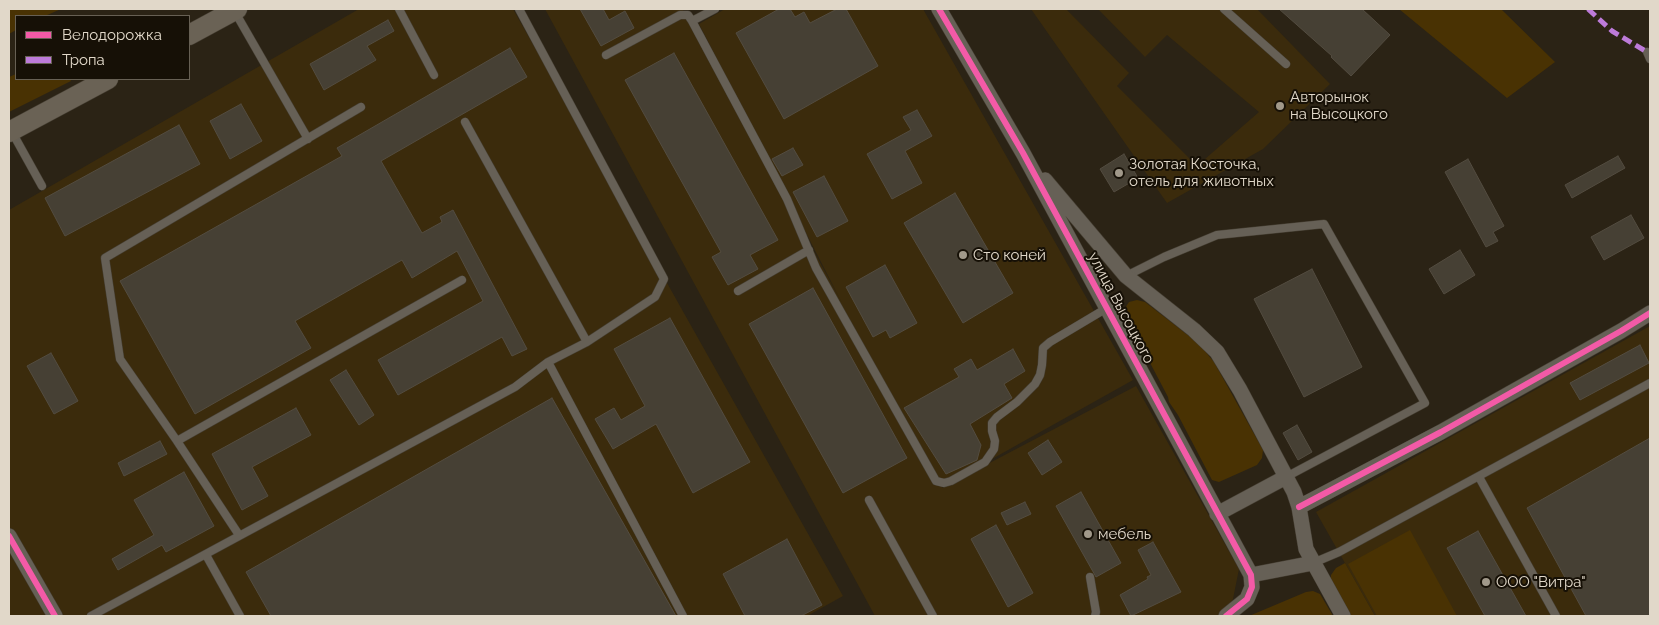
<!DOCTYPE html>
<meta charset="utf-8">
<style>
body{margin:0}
#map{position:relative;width:1659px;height:625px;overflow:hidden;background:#2b2315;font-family:Raleway,sans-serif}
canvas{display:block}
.frame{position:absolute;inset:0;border:10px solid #e1d8c9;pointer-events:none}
.legend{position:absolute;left:15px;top:15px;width:175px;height:65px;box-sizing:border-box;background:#161006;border:1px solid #676054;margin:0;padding:6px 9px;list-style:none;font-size:15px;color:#e1d8c9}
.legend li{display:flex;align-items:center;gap:10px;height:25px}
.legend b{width:25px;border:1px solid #676054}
</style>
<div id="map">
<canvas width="1659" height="625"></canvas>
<div class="frame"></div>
<ul class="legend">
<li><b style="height:6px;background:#f35aa7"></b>Велодорожка</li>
<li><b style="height:6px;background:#bd7bd9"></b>Тропа</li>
</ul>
</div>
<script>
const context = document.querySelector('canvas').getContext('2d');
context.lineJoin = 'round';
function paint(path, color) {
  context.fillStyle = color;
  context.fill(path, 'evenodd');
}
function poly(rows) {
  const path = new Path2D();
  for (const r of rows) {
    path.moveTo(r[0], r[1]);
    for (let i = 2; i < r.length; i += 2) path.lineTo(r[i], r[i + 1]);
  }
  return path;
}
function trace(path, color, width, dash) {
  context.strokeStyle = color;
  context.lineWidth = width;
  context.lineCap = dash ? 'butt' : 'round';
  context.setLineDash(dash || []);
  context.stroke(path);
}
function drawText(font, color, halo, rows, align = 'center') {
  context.font = font + ' Raleway,sans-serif';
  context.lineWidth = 4;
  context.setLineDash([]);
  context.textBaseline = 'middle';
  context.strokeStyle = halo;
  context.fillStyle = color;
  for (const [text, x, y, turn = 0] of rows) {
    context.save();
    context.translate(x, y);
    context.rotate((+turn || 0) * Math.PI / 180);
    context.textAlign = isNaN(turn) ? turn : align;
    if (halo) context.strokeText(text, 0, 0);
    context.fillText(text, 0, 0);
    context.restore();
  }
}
paint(poly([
 [359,9,513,9,843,596,807,616,9,616,9,210],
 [545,9,685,9,683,10,842,303,699,24,725,9,923,9,1133,380,942,487,942,488,1136,386,1239,569,1233,599,1223,616,875,616],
 [1031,9,1066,9,1129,73,1117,86,1197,166,1259,112,1167,35,1145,57,1098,9,1257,9,1330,84,1263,149,1167,203],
 [1650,326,1650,616,1375,616,1316,512]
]), '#3b2b0c');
paint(poly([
 [9,9,61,9,45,16,16,16,16,30,9,34],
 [1399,9,1501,9,1555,62,1507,98],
 [16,74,16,79,70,79,71,81,9,112,9,77],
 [1137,300,1145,302,1189,336,1199,344,1214,362,1263,450,1262,458,1257,465,1219,482,1212,480,1178,415,1169,402,1168,397,1126,317,1125,309,1127,305,1129,302],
 [1410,530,1457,616,1377,616,1348,564],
 [1345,563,1375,616,1349,616,1331,583,1331,575,1336,568],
 [1313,591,1320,594,1333,616,1249,616,1306,592]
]), '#493203');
const building = poly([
 [580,9,603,9,609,20,625,11,634,28,601,46,580,9],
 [779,9,790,9,795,17,804,12,810,23,837,9,846,9,878,66,784,119,736,33,779,9],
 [1279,9,1362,9,1390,35,1351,76,1331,57,1332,56,1279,9],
 [388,20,394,31,367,46,376,60,324,90,310,64,388,20],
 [510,48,527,77,381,161,422,233,442,222,440,217,453,210,527,349,512,356,502,337,398,395,378,360,483,301,457,251,412,278,402,260,295,321,311,348,195,414,120,281,342,156,337,148,510,48],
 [674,53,778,240,750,255,758,269,728,285,712,257,721,252,625,80,674,53],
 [241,104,262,141,230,159,210,121,241,104],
 [917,110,932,136,905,151,922,183,892,199,867,154,911,130,903,117,917,110],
 [179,125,200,164,65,236,45,198,179,125],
 [793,148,803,165,782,176,772,159,793,148],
 [1124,154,1138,178,1114,192,1100,169,1124,154],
 [1618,156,1625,168,1572,198,1565,185,1618,156],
 [1468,159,1504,226,1493,232,1498,241,1486,247,1445,172,1468,159],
 [824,176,848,221,817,237,793,192,824,176],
 [955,193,1013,293,963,323,904,223,955,193],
 [1631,215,1644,238,1604,260,1591,237,1631,215],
 [1460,250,1475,275,1444,294,1429,269,1460,250],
 [885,265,917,323,890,338,886,330,873,337,846,287,885,265],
 [1312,269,1362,367,1304,397,1254,299,1312,269],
 [813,288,907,458,843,493,749,324,813,288],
 [670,318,750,462,693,493,656,424,613,449,595,419,614,408,621,420,645,406,614,349,670,318],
 [1640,345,1649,363,1580,400,1570,383,1640,345],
 [1013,349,1025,371,1004,384,1012,398,970,424,981,445,977,460,946,474,904,408,959,377,954,369,971,359,977,370,1013,349],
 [51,353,78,401,54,414,27,366,51,353],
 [346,370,374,415,359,425,330,380,346,370],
 [552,398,676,616,271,616,246,572,552,398],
 [296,408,311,435,252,467,268,496,242,510,212,454,296,408],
 [1297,425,1312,452,1298,460,1283,433,1297,425],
 [1650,438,1650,616,1586,616,1527,508,1650,438],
 [1048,440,1062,462,1042,475,1028,453,1048,440],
 [160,441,167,454,124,476,118,463,160,441],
 [184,472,214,526,166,552,162,545,118,570,112,559,154,535,134,500,184,472],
 [1081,492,1121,563,1096,577,1056,506,1081,492],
 [1025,502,1031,514,1007,525,1001,513,1025,502],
 [996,525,1033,593,1008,607,971,539,996,525],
 [1478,531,1526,616,1485,616,1447,548,1478,531],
 [787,539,822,605,801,616,745,616,723,574,787,539],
 [1153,542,1181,592,1131,616,1120,595,1148,579,1147,577,1151,575,1138,550,1153,542]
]);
paint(building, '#464034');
trace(building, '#534c40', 1);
const lane = poly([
 [399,9,434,75],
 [715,9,692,21,787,199,816,268,936,481,944,483,951,481,985,462,994,449,995,441,992,431,992,423,997,417,1017,402,1035,384,1040,375,1042,365,1043,348,1050,342,1107,308],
 [1224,9,1286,64],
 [235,12,308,139],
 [1647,52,1650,59],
 [606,55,680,15,688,15,692,21],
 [465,122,587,342],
 [12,132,42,186],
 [1126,276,1164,257,1217,235,1324,224,1425,403,1286,477],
 [738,291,809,250],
 [548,362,683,616],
 [177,441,462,280],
 [1479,477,1556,616],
 [869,500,933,616],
 [239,535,177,441,120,359,105,258,361,107],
 [206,555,240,616],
 [1313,563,1339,552,1650,383],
 [1090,577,1096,612,1095,616],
 [91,616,515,387,548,362,587,342,655,297,664,279,519,9]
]);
const street = poly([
 [939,9,1023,153,1251,575,1252,587,1247,599,1226,616],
 [1045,180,1126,276,1194,330,1217,352,1240,390,1294,492,1299,507,1306,549,1343,616],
 [1299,507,1441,432,1621,331,1650,313],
 [1217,514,1286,477],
 [9,536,55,616],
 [1251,575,1313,563]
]);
const secondary = poly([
 [189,35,237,9],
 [9,132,108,79]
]);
trace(lane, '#463f33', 9);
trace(street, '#463f33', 16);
trace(secondary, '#463f33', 21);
trace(lane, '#666056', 8);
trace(street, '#666056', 15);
trace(secondary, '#6a6255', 20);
trace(poly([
 [1588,9,1612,31,1647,52]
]), '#bd7bd9', 5, [10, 5]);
trace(poly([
 [939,9,1023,153,1251,575,1252,587,1247,599,1226,616],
 [1299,507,1441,432,1621,331,1650,313],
 [9,536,55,616]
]), '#f35aa7', 6);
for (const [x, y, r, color] of [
 [1280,106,5,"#a1998a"],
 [1119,173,5,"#a1998a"],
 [963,255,5,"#a1998a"],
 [1088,534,5,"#a1998a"],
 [1486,582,5,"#a1998a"]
]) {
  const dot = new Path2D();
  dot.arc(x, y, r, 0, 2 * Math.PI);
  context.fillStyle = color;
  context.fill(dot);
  trace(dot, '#161006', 2);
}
drawText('15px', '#e1d8c9', '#161006', [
 ["Авторынок",1290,97],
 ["на Высоцкого",1290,114],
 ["Золотая Косточка,",1129,164],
 ["отель для животных",1129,181],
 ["Сто коней",973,255],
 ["мебель",1098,534],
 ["ООО \"Витра\"",1496,582]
], 'left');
drawText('15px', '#e1d8c9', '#161006', [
 ["улица Высоцкого",1121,308,62]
]);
</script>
